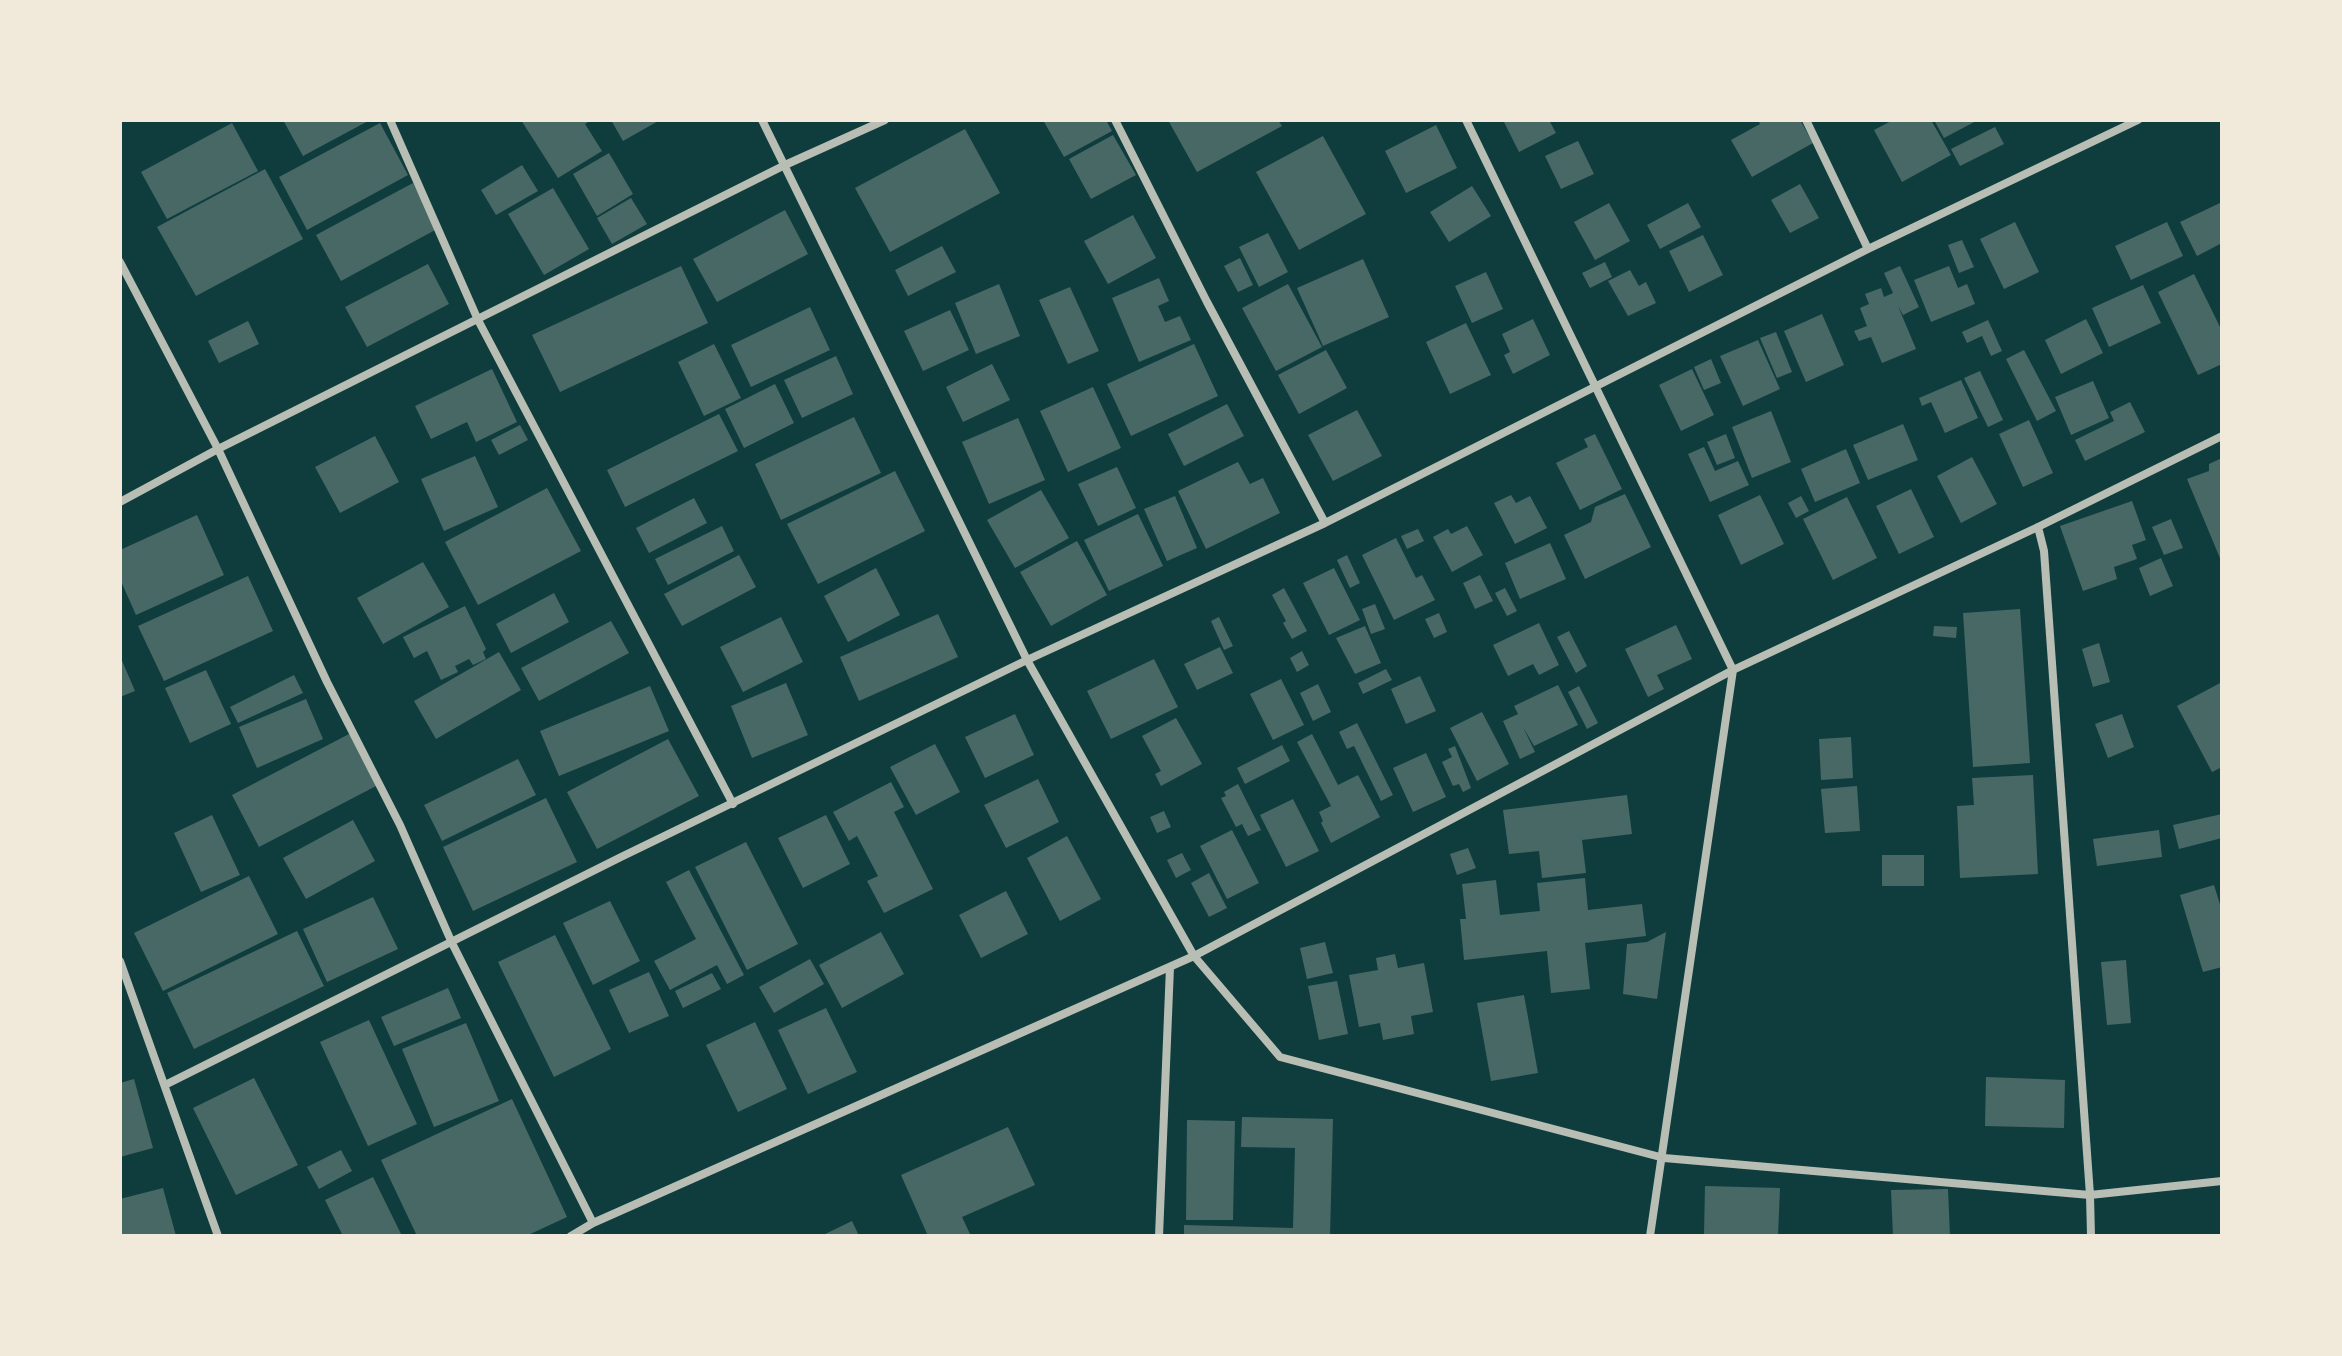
<!DOCTYPE html>
<style>
body{margin:0}
#map{position:relative;width:2342px;height:1356px;overflow:hidden;background:#0f3d3e;font-family:"Varela Round",sans-serif}
canvas{display:block}
.frame{position:absolute;inset:0;border:122px solid #f1e9da;pointer-events:none}
</style>
<div id="map">
<canvas width="2342" height="1356"></canvas>
<div class="frame"></div>
</div>
<script>
const context = document.querySelector('canvas').getContext('2d');
context.lineJoin = 'round';
function paint(path, color) {
  context.fillStyle = color;
  context.fill(path, 'evenodd');
}
function poly(rows) {
  const path = new Path2D();
  for (const r of rows) {
    path.moveTo(r[0], r[1]);
    for (let i = 2; i < r.length; i += 2) path.lineTo(r[i], r[i + 1]);
  }
  return path;
}
function trace(path, color, width, dash) {
  context.strokeStyle = color;
  context.lineWidth = width;
  context.lineCap = dash ? 'butt' : 'round';
  context.setLineDash(dash || []);
  context.stroke(path);
}
paint(poly([
 [283,120,370,120,303,156],
 [521,120,591,120,585,124,602,151,558,178],
 [611,120,660,120,623,141],
 [1043,120,1106,120,1112,131,1064,157],
 [1168,120,1278,120,1282,126,1197,172],
 [1503,120,1549,120,1556,133,1519,152],
 [1758,120,1800,120,1813,143,1752,177,1731,140,1760,124],
 [1893,120,1931,120,1951,155,1902,182,1874,130],
 [1934,120,1978,120,1944,138],
 [232,123,258,171,167,219,141,172],
 [380,123,408,175,307,230,279,177],
 [1436,125,1457,168,1406,193,1385,151],
 [1995,127,2004,144,1960,166,1951,149],
 [965,129,1000,193,890,252,855,188],
 [1113,135,1136,175,1091,199,1069,159],
 [1323,136,1366,214,1299,250,1256,172],
 [1578,141,1594,174,1561,189,1545,156],
 [609,153,633,194,597,216,573,174],
 [522,165,538,191,496,215,481,190],
 [265,169,303,239,196,296,157,227],
 [413,183,437,229,341,281,316,235],
 [1800,184,1819,218,1790,233,1771,200],
 [1472,186,1491,216,1449,242,1430,212],
 [553,188,589,249,544,275,508,214],
 [631,198,647,224,612,244,597,218],
 [2222,202,2222,243,2197,256,2180,222],
 [1609,203,1630,241,1595,260,1574,222],
 [1688,203,1701,227,1660,249,1647,225],
 [785,210,808,254,717,302,693,259],
 [1133,215,1156,258,1108,284,1084,241],
 [2015,222,2039,272,2004,289,1980,239],
 [2167,222,2183,256,2131,280,2115,246],
 [1268,233,1288,272,1259,287,1239,247],
 [1703,235,1723,275,1689,292,1669,251],
 [1962,240,1974,267,1959,273,1948,245],
 [942,246,956,272,908,296,895,270],
 [1240,258,1253,285,1238,292,1224,266],
 [1363,259,1389,317,1323,346,1297,288],
 [1605,262,1612,277,1590,288,1582,273],
 [428,264,449,304,367,347,345,307],
 [681,266,708,323,560,392,532,335],
 [1900,266,1919,307,1903,315,1898,306,1916,349,1882,363,1871,337,1859,341,1854,331,1867,326,1860,308,1869,304,1865,294,1881,288,1884,297,1893,293,1884,273],
 [1949,266,1958,288,1967,284,1975,304,1931,322,1914,280],
 [1630,270,1639,286,1646,282,1656,303,1628,316,1608,281],
 [1486,272,1503,309,1472,323,1455,286],
 [2194,274,2222,331,2222,364,2198,375,2158,292],
 [1159,278,1169,301,1158,306,1165,322,1180,316,1191,340,1139,362,1112,298],
 [999,284,1020,336,976,354,955,303],
 [1288,284,1322,347,1276,371,1242,308],
 [2143,285,2161,323,2109,347,2092,308],
 [1070,287,1099,351,1068,364,1039,300],
 [810,307,830,350,751,387,731,345],
 [950,310,969,350,923,371,904,331],
 [1822,314,1844,365,1806,382,1784,331],
 [1533,319,1550,355,1513,374,1504,355,1510,352,1502,334],
 [2086,319,2103,353,2061,374,2045,340],
 [1988,320,2002,351,1991,356,1982,336,1967,343,1962,332],
 [248,321,259,344,219,363,208,341],
 [1466,323,1491,375,1450,394,1426,342],
 [1776,332,1792,372,1777,378,1760,338],
 [1758,340,1780,389,1743,406,1720,356],
 [714,344,741,398,704,416,678,362],
 [1194,344,1218,396,1131,436,1107,384],
 [1326,350,1347,388,1299,414,1278,375],
 [2024,350,2056,411,2037,421,2006,359],
 [836,356,853,394,802,418,784,380],
 [1711,359,1721,383,1704,390,1694,367],
 [992,364,1010,400,963,422,946,387],
 [492,369,517,422,476,442,467,422,431,439,415,406],
 [1692,369,1714,415,1681,431,1659,385],
 [1980,371,2003,420,1988,427,1964,378],
 [1961,380,1978,418,1945,433,1931,402,1922,406,1919,398],
 [2093,381,2109,418,2071,435,2055,397],
 [775,384,794,423,744,448,725,409],
 [1093,387,1121,448,1068,472,1040,411],
 [2130,402,2145,432,2085,461,2075,440,2114,421,2110,412],
 [1227,404,1244,436,1184,466,1168,434],
 [1357,410,1382,456,1333,481,1308,435],
 [1771,411,1791,462,1752,478,1732,427],
 [719,414,738,451,625,507,607,470],
 [854,417,881,473,781,520,755,464],
 [1018,418,1045,480,989,504,962,442],
 [2029,420,2053,473,2023,487,1999,434],
 [1903,424,1918,460,1868,480,1853,445],
 [520,425,528,440,499,455,491,440],
 [1595,434,1622,489,1580,510,1556,463,1588,447,1584,439],
 [1726,434,1735,458,1717,465,1707,442],
 [375,436,399,482,340,513,315,467],
 [1704,447,1715,471,1738,461,1749,485,1710,502,1688,454],
 [1846,449,1860,483,1815,502,1801,469],
 [475,456,498,507,444,531,421,479],
 [1972,457,1997,504,1961,523,1937,476],
 [2222,458,2222,563,2187,479,2209,471,2209,464],
 [1238,462,1250,484,1263,478,1280,513,1206,549,1178,491],
 [1117,467,1136,508,1098,526,1078,484],
 [895,471,925,531,818,584,787,524],
 [547,488,581,551,478,605,445,542],
 [1911,489,1934,537,1899,554,1876,506],
 [1041,490,1069,538,1015,568,987,520],
 [1625,494,1651,547,1585,579,1564,535,1591,522,1595,507],
 [1511,495,1516,503,1530,496,1547,528,1515,544,1494,503],
 [1760,495,1784,544,1741,565,1718,515],
 [1175,496,1197,548,1167,561,1144,509],
 [1801,496,1809,511,1796,518,1788,503],
 [1847,497,1877,558,1833,580,1803,519],
 [694,498,707,523,649,553,636,528],
 [2132,501,2146,540,2132,545,2137,559,2114,567,2117,579,2083,591,2060,526],
 [1138,514,1163,566,1109,591,1084,540],
 [197,515,224,575,136,615,120,579,120,550],
 [2171,519,2183,548,2164,555,2152,527],
 [722,526,734,551,668,585,655,559],
 [1467,526,1483,555,1452,572,1433,537,1448,529,1451,534],
 [1418,529,1424,541,1407,549,1401,536],
 [1396,538,1416,578,1422,575,1435,600,1394,620,1362,555],
 [1077,541,1107,595,1051,626,1020,572],
 [1550,543,1566,579,1520,599,1505,563],
 [739,555,756,587,682,626,664,594],
 [1347,555,1360,583,1350,588,1337,560],
 [2161,558,2173,586,2150,596,2139,568],
 [423,562,449,607,383,644,357,598],
 [876,568,900,615,848,642,824,596],
 [1334,568,1360,620,1329,635,1303,583],
 [1480,575,1493,601,1475,609,1463,583],
 [248,576,273,631,164,681,138,626],
 [1284,588,1307,631,1292,639,1283,623,1286,621,1272,595],
 [1505,588,1517,611,1507,616,1495,593],
 [554,593,569,622,511,653,496,624],
 [1375,604,1385,629,1371,634,1362,609],
 [465,606,486,649,483,652,486,659,473,665,469,659,455,666,458,672,441,680,427,651,414,658,403,637],
 [2020,609,2030,763,1973,767,1963,613],
 [1439,613,1447,632,1434,638,1425,619],
 [938,614,958,657,859,701,840,657],
 [781,617,803,662,743,692,720,647],
 [1219,617,1233,646,1224,650,1211,621],
 [611,621,629,653,539,701,521,668],
 [1539,623,1559,665,1539,675,1533,664,1508,676,1493,645],
 [1676,625,1692,659,1657,675,1664,689,1648,697,1625,649],
 [1365,626,1381,663,1355,674,1336,638],
 [1934,626,1957,627,1956,638,1933,636],
 [1569,631,1587,666,1576,673,1557,637],
 [2099,643,2110,682,2093,687,2082,649],
 [1220,647,1233,673,1197,690,1184,664],
 [1302,651,1309,665,1297,672,1290,658],
 [499,652,521,690,436,739,414,701],
 [120,656,135,691,120,697],
 [1154,659,1178,707,1111,739,1087,691],
 [1386,669,1392,680,1363,694,1358,683],
 [206,670,231,724,190,743,165,688],
 [294,675,303,693,238,723,230,707],
 [1420,676,1436,711,1406,724,1391,689],
 [1281,679,1304,725,1273,740,1250,694],
 [2222,682,2222,767,2212,772,2177,706],
 [786,683,808,735,752,758,731,706],
 [1318,684,1331,712,1313,721,1300,693],
 [1558,685,1578,725,1534,746,1523,727,1535,752,1520,759,1503,721,1518,714,1514,706],
 [650,686,669,731,559,776,540,731],
 [1579,686,1598,723,1587,729,1568,692],
 [306,699,323,739,257,768,239,727],
 [1482,712,1509,764,1477,781,1450,728],
 [1015,714,1034,755,985,778,965,737],
 [2122,714,2134,747,2108,758,2095,724],
 [1176,718,1202,764,1161,786,1155,774,1161,771,1142,736],
 [1357,723,1393,795,1381,801,1354,746,1347,749,1339,732],
 [351,733,378,785,259,847,232,795],
 [1312,734,1338,785,1358,775,1380,817,1331,843,1321,823,1323,821,1319,812,1331,806,1297,742],
 [1851,737,1853,778,1821,780,1819,739],
 [668,739,699,796,597,849,567,792],
 [935,744,960,792,916,815,890,767],
 [1282,745,1290,761,1245,784,1237,768],
 [1455,746,1471,788,1463,792,1459,784,1453,786,1442,762,1452,757,1448,749],
 [1426,753,1446,797,1413,812,1393,768],
 [518,759,536,795,442,841,424,805],
 [2033,775,2038,874,1960,878,1957,806,1974,805,1972,778],
 [1038,779,1059,822,1006,848,984,805],
 [891,782,904,807,894,812,933,889,884,913,867,881,878,876,857,836,849,841,833,812],
 [1238,784,1261,830,1248,836,1242,824,1236,827,1221,798,1226,796,1224,792],
 [1857,786,1860,831,1825,833,1821,789],
 [1627,795,1632,834,1582,840,1586,873,1542,878,1539,851,1509,854,1503,810],
 [546,798,577,862,473,911,443,847],
 [1293,799,1319,851,1286,867,1260,815],
 [1164,811,1171,827,1157,833,1150,817],
 [2222,814,2222,838,2179,849,2173,825],
 [212,815,240,875,201,892,174,833],
 [826,815,850,864,803,888,778,838],
 [353,820,375,861,306,899,283,858],
 [1232,830,1259,883,1227,899,1200,846],
 [2159,830,2162,857,2097,866,2093,839],
 [1067,836,1101,899,1060,921,1027,858],
 [746,842,798,944,747,970,695,867],
 [1468,848,1476,868,1457,875,1450,854],
 [1182,853,1191,870,1176,878,1167,860],
 [1882,855,1924,855,1924,886,1882,886],
 [689,870,744,975,727,984,717,965,670,990,654,961,696,939,666,882],
 [1209,873,1227,908,1209,917,1191,883],
 [249,876,278,934,163,991,134,933],
 [1585,878,1588,910,1642,904,1646,936,1585,943,1590,989,1551,993,1547,951,1464,960,1460,919,1466,919,1462,884,1496,880,1500,915,1540,911,1537,883],
 [2214,885,2222,911,2222,967,2203,972,2180,895],
 [1006,891,1028,934,981,958,959,915],
 [373,897,398,949,327,982,303,929],
 [610,901,640,961,593,985,563,923],
 [297,931,324,986,194,1049,167,993],
 [881,932,904,974,842,1008,819,965],
 [1666,932,1657,999,1623,994,1627,944,1647,942],
 [555,935,611,1049,554,1077,498,962],
 [1325,942,1333,973,1307,979,1300,948],
 [1395,954,1398,968,1424,963,1433,1012,1411,1016,1414,1034,1383,1040,1380,1023,1359,1027,1349,975,1378,970,1376,958],
 [810,959,824,984,774,1013,759,987],
 [2126,960,2131,1023,2107,1025,2101,962],
 [649,972,669,1016,629,1033,609,990],
 [712,973,721,989,683,1008,675,991],
 [1337,981,1348,1034,1319,1040,1308,986],
 [448,988,461,1018,394,1046,381,1017],
 [1524,995,1538,1073,1491,1081,1477,1003],
 [826,1008,857,1072,808,1094,778,1030],
 [369,1020,417,1124,368,1146,320,1042],
 [755,1022,787,1089,738,1112,706,1045],
 [466,1023,499,1101,434,1127,402,1049],
 [1986,1077,2065,1080,2064,1128,1985,1126],
 [254,1078,298,1165,236,1195,193,1108],
 [134,1079,153,1148,120,1157,120,1083],
 [512,1099,567,1217,526,1236,417,1236,381,1160],
 [1242,1117,1333,1119,1330,1236,1184,1236,1184,1225,1293,1228,1295,1148,1241,1147],
 [1187,1120,1235,1121,1233,1220,1186,1220],
 [1008,1127,1035,1185,962,1217,971,1236,928,1236,901,1175],
 [341,1150,352,1171,319,1189,307,1167],
 [373,1177,402,1236,343,1236,325,1200],
 [1705,1186,1780,1188,1778,1236,1704,1235],
 [163,1188,176,1236,120,1236,120,1199],
 [1948,1189,1950,1236,1893,1236,1891,1190],
 [852,1221,859,1236,821,1236]
]), '#486865');
trace(poly([
 [390,120,478,320,733,804],
 [762,120,1027,660,1194,956,1280,1057,1664,1158,2090,1195,2222,1181],
 [1115,120,1207,302,1325,523],
 [1466,120,1733,670,1650,1236],
 [1806,120,1868,249],
 [120,262,218,449,327,682,400,825,452,943,593,1223],
 [120,502,218,449,785,165,885,120],
 [2038,527,2044,551,2090,1195,2091,1236],
 [120,961,218,1236],
 [165,1085,621,857,1027,660,1325,523,1868,249,2138,120],
 [571,1236,593,1223,1194,956,1733,670,2038,527,2222,436],
 [1159,1236,1170,967]
]), '#b8beb3', 8);
</script>
